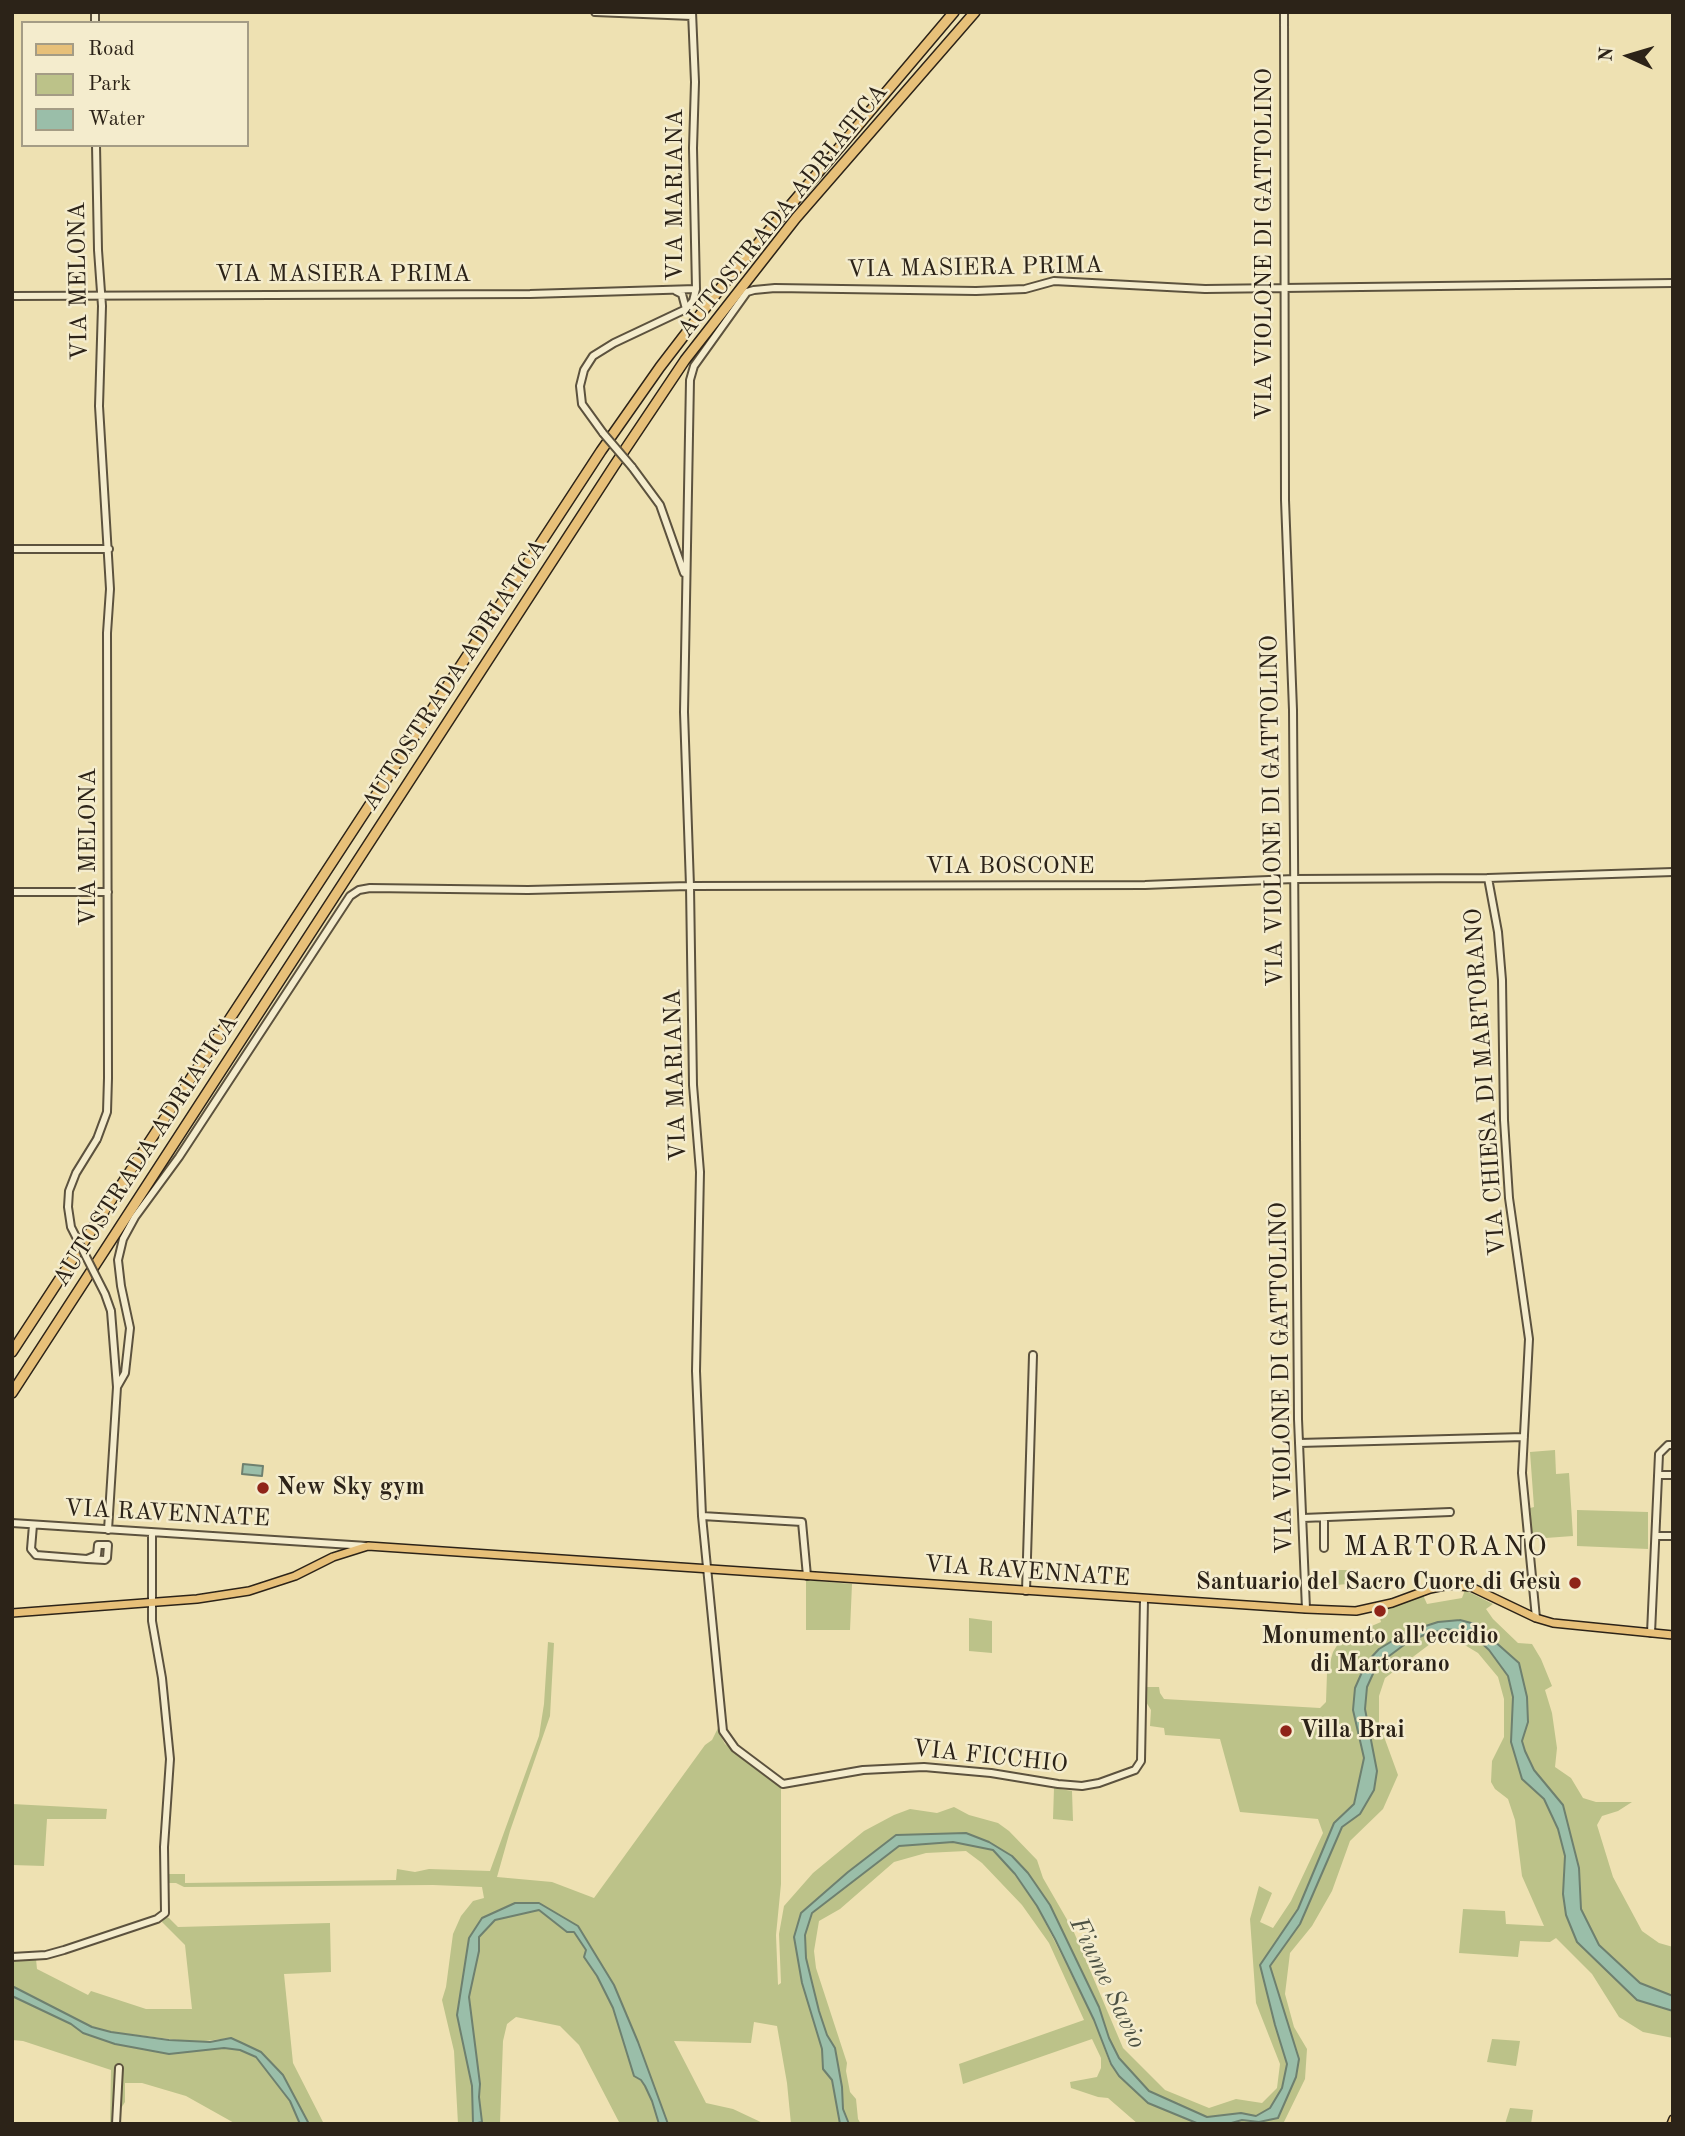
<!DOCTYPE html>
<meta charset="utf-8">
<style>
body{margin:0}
#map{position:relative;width:1685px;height:2136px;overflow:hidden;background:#eee1b2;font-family:"Old Standard TT",serif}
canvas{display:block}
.frame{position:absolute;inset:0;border:14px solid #2c2318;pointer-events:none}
.legend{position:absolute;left:21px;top:21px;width:228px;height:126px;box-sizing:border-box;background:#f4eccd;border:2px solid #a49c85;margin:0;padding:9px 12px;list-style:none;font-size:21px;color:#2c2318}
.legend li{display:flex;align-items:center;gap:14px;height:35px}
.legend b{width:35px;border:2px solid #a49c85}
.north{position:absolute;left:1594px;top:21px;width:70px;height:70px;-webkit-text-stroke:5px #f4eccd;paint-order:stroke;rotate:274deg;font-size:19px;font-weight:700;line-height:28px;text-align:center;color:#2c2318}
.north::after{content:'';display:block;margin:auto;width:24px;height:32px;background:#2c2318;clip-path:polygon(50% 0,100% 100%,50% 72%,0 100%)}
</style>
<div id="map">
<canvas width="1685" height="2136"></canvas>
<div class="frame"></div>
<ul class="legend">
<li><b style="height:9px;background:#e7c079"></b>Road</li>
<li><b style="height:19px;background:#bcc289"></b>Park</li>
<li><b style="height:19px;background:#9abea9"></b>Water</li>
</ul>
<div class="north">N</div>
</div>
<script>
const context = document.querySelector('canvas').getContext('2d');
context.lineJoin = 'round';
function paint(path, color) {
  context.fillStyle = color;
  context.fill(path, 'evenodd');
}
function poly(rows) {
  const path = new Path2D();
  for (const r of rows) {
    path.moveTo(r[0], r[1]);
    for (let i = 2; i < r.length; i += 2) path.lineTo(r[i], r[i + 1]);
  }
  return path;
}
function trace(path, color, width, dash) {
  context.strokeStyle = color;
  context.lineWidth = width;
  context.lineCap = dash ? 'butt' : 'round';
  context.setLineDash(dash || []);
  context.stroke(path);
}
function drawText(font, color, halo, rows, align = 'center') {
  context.font = font + ' "Old Standard TT",serif';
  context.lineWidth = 5;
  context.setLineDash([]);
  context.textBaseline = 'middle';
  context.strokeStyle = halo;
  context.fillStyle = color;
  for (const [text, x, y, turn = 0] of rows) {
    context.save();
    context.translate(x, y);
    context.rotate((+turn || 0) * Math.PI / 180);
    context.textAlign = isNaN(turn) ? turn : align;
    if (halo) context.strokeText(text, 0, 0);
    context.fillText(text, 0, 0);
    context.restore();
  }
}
paint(poly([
 [1555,1450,1556,1474,1569,1473,1573,1536,1532,1539,1530,1508,1534,1507,1530,1452],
 [1577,1510,1648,1512,1648,1549,1577,1546],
 [1335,1570,1360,1570,1360,1583,1336,1585],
 [806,1580,852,1584,850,1630,806,1630],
 [1465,1590,1493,1604,1486,1609,1493,1619,1518,1643,1532,1644,1541,1659,1552,1686,1545,1690,1552,1713,1557,1748,1555,1767,1571,1778,1583,1798,1596,1802,1632,1802,1618,1811,1602,1816,1597,1825,1613,1877,1642,1931,1659,1943,1673,1947,1673,1996,1640,1983,1599,1945,1581,1909,1579,1868,1563,1805,1534,1770,1525,1751,1522,1741,1528,1721,1527,1697,1519,1663,1460,1620,1379,1649,1353,1710,1364,1758,1354,1804,1334,1823,1298,1909,1260,1965,1275,2025,1287,2064,1282,2088,1270,2108,1256,2116,1241,2113,1207,2117,1149,2091,1119,2058,1109,2038,1099,2007,1050,1905,989,1842,940,1835,896,1835,848,1872,801,1913,794,1937,802,1983,822,2049,823,2069,832,2080,840,2124,791,2124,787,2083,777,2026,754,2022,751,2043,674,2041,706,2103,733,2109,765,2124,668,2124,614,1985,568,1920,552,1913,539,1903,515,1903,469,1938,457,2015,472,2086,473,2124,458,2124,454,2051,442,2000,446,1987,453,1934,461,1916,473,1901,484,1898,482,1887,433,1885,184,1887,176,1883,167,1883,167,1874,185,1874,185,1883,396,1880,397,1869,415,1872,429,1869,490,1871,539,1736,544,1704,548,1642,554,1643,550,1716,510,1831,497,1877,552,1882,594,1898,705,1745,712,1740,719,1726,720,1735,725,1744,781,1785,781,1884,776,1935,778,1985,781,1983,779,1934,784,1906,813,1873,864,1831,894,1815,910,1809,937,1813,954,1807,969,1815,998,1823,1009,1831,1037,1860,1043,1878,1073,1930,1123,2048,1165,2090,1209,2108,1236,2099,1262,2103,1277,2088,1280,2064,1256,2003,1250,1919,1259,1886,1272,1893,1260,1922,1273,1928,1291,1901,1323,1833,1318,1819,1240,1812,1220,1739,1165,1735,1164,1728,1150,1726,1151,1710,1146,1702,1146,1687,1159,1687,1160,1693,1164,1699,1320,1708,1326,1702,1327,1673,1333,1652,1341,1639,1381,1622,1378,1611,1423,1595,1427,1604,1462,1598],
 [969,1618,992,1621,992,1653,969,1651],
 [1447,1629,1471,1633,1489,1650,1508,1676,1513,1697,1511,1742,1522,1779,1544,1799,1558,1829,1565,1856,1563,1894,1566,1915,1637,2000,1673,2011,1673,2038,1643,2032,1619,2017,1592,1974,1556,1938,1550,1942,1520,1941,1518,1957,1459,1953,1463,1909,1505,1911,1506,1924,1544,1926,1522,1876,1515,1820,1508,1799,1495,1789,1491,1782,1492,1761,1504,1737,1504,1699,1498,1677,1478,1653,1458,1641,1434,1641,1385,1678,1379,1696,1379,1723,1398,1775,1383,1809,1350,1841,1332,1891,1312,1926,1290,1953,1285,1994,1294,2027,1307,2049,1305,2079,1283,2124,1228,2124,1242,2120,1259,2122,1278,2118,1299,2059,1270,1966,1300,1924,1342,1827,1360,1814,1377,1771,1365,1709,1367,1687,1377,1665,1408,1642,1424,1635],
 [1054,1788,1072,1791,1073,1821,1053,1819],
 [12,1804,107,1809,106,1819,47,1819,44,1866,12,1865],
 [953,1842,993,1850,1008,1866,1037,1906,1094,2020,1110,2064,1119,2075,1148,2103,1199,2124,1138,2124,1108,2098,1098,2097,1071,2088,1070,2082,1097,2077,1101,2068,1101,2058,1092,2039,963,2084,959,2064,1084,2020,1049,1943,1022,1905,982,1863,966,1851,926,1853,894,1862,840,1909,819,1921,814,1951,816,1968,847,2063,846,2071,850,2092,856,2099,858,2119,861,2124,849,2124,843,2109,842,2087,835,2048,827,2035,819,2011,806,1958,805,1935,812,1913,899,1845],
 [539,1910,574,1931,586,1951,585,1957,597,1976,613,2008,634,2076,641,2080,645,2086,652,2101,659,2124,620,2124,579,2045,560,2026,516,2017,507,2024,503,2041,500,2124,482,2124,479,2097,480,2084,469,1997,479,1951,479,1937,495,1920],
 [164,1917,169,1918,178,1927,330,1923,331,1972,284,1974,293,2063,324,2124,309,2124,283,2075,261,2052,231,2038,196,2042,111,2032,92,2027,12,1986,12,1958,36,1959,37,1969,88,1995,91,1991,146,2009,192,2009,185,1945,162,1922],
 [12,1996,71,2024,83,2033,115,2044,169,2054,224,2047,240,2050,256,2057,290,2101,300,2124,236,2124,186,2096,142,2083,125,2083,125,2102,120,2110,120,2124,110,2124,111,2070,23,2041,12,2040],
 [1492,2039,1520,2041,1516,2066,1487,2062],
 [1510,2108,1533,2110,1531,2124,1505,2124]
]), '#bcc289');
const water = poly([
 [243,1464,263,1466,262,1476,242,1474,243,1464],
 [1460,1620,1475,1624,1519,1663,1527,1697,1528,1722,1522,1741,1525,1751,1534,1770,1563,1805,1579,1868,1581,1909,1599,1945,1640,1983,1673,1996,1673,2011,1637,2000,1577,1942,1566,1915,1563,1894,1565,1856,1558,1829,1544,1799,1522,1779,1511,1742,1513,1697,1508,1676,1489,1650,1471,1633,1447,1629,1424,1635,1408,1642,1377,1665,1367,1687,1365,1709,1377,1771,1374,1790,1360,1814,1342,1827,1300,1924,1270,1966,1299,2059,1296,2077,1278,2118,1259,2122,1242,2120,1228,2124,1199,2124,1148,2103,1119,2076,1111,2064,1094,2020,1055,1939,1037,1906,1015,1874,993,1850,953,1842,899,1846,812,1913,805,1935,806,1958,819,2011,827,2035,835,2048,842,2087,843,2109,849,2124,840,2124,832,2080,823,2069,822,2049,802,1983,794,1937,801,1913,848,1872,896,1835,966,1833,989,1842,1012,1856,1028,1873,1050,1905,1099,2007,1109,2038,1119,2058,1149,2091,1207,2117,1241,2113,1256,2116,1270,2108,1282,2088,1287,2064,1275,2025,1260,1965,1298,1909,1334,1823,1354,1804,1364,1758,1353,1710,1355,1688,1366,1663,1379,1649,1407,1632,1438,1622,1460,1620],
 [515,1903,539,1903,578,1926,614,1985,638,2042,668,2124,659,2124,652,2101,645,2086,641,2080,634,2076,613,2008,597,1976,584,1957,586,1950,574,1932,567,1932,539,1910,495,1920,479,1937,479,1951,469,1997,480,2084,479,2097,482,2122,473,2124,472,2086,457,2015,469,1938,482,1918,515,1903],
 [12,1986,92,2027,111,2032,169,2040,210,2042,231,2038,242,2043,261,2052,283,2075,309,2124,300,2124,290,2101,256,2057,240,2050,224,2048,169,2054,115,2044,83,2033,71,2024,12,1996,12,1986]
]);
paint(water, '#9abea9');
trace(water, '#6e806f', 2);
const minor = poly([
 [95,12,95,23],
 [595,12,692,16],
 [1284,12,1285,500,1293,710,1298,1419,1306,1609],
 [96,145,98,250,102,306,99,406,110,589,107,633,108,1078,107,1112,97,1139],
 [676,291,682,294,686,309],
 [12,296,530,294,696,289],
 [603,433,582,404,580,386,584,370,593,356,614,343,686,309,693,301,696,289,693,148,695,82,692,12],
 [632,467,660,505,684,573],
 [12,549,109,549],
 [1488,878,1498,932,1502,980,1504,1120,1509,1198,1529,1339,1522,1473,1536,1618],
 [12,892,108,892],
 [117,1387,125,1373,130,1328,121,1286,118,1260,123,1239,135,1217,179,1157,350,896,359,890,370,888,528,890,690,886,1145,885,1294,879,1488,878,1673,872],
 [1299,1443,1524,1437],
 [1658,1475,1673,1475],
 [702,1516,802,1522,807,1576],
 [1303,1518,1450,1512],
 [1324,1518,1324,1548],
 [12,1523,367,1546],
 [33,1525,31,1549,36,1555,87,1559,105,1560,107,1558,108,1545,98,1545,97,1555,87,1559],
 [108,1530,117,1387,111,1311],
 [1656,1536,1673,1536],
 [1026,1591,1033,1355],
 [1144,1599,1141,1761,1135,1770,1099,1783,1082,1786,1058,1784,991,1773,924,1767,863,1770,783,1784,735,1748,723,1731,702,1516,696,1371,700,1172,693,1085,690,886,684,712,690,380,694,366,747,292,754,290,775,288,976,291,1025,289,1054,281,1205,289,1673,283],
 [1651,1633,1659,1454,1668,1445,1673,1445],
 [12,1957,46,1955,64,1950,157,1919,165,1913,164,1847,170,1759,162,1678,152,1621,152,1533],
 [116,2124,119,2068]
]);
const major = poly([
 [12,1613,197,1599,249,1591,295,1576,333,1557,368,1546,1306,1609,1356,1611,1392,1603,1430,1589,1449,1585,1471,1587,1536,1618,1553,1623,1673,1635],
 [1671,2124,1673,2119]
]);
const highway = poly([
 [12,1352,601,451,660,367,723,285,954,12],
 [12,1393,614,466,685,360,796,218,975,12]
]);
trace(minor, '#5c523e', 10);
trace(major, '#2c2318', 10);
trace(highway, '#2c2318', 12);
trace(minor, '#f4eccd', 6);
trace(major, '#e7c079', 7);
trace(highway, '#e7c079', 9);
const minorBridge = poly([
 [603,433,632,467],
 [97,1139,76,1173,69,1191,68,1207,71,1227,105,1294,111,1311]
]);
trace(minorBridge, '#5c523e', 10, []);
trace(minorBridge, '#f4eccd', 6);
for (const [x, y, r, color] of [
 [263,1488,7,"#8f2418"],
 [1575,1583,7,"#8f2418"],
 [1380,1611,7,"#8f2418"],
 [1286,1731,7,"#8f2418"]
]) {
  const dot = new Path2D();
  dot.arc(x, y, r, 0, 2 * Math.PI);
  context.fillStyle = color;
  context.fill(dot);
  trace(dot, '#f4eccd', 2.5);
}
drawText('24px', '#2c2318', '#f4eccd', [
 ["VIA MARIANA",676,195,-90],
 ["AUTOSTRADA ADRIATICA",783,211,-51],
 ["VIA VIOLONE DI GATTOLINO",1265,244,-90],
 ["VIA MASIERA PRIMA",975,268,-1],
 ["VIA MASIERA PRIMA",343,275],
 ["VIA MELONA",79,281,-91],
 ["AUTOSTRADA ADRIATICA",455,675,-57],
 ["VIA VIOLONE DI GATTOLINO",1273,811,-91],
 ["VIA MELONA",89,847,-90],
 ["VIA BOSCONE",1010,867],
 ["VIA MARIANA",676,1075,-92],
 ["VIA CHIESA DI MARTORANO",1486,1082,-94],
 ["AUTOSTRADA ADRIATICA",146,1151,-57],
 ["VIA VIOLONE DI GATTOLINO",1282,1378,-91],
 ["VIA RAVENNATE",167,1514,3],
 ["VIA RAVENNATE",1027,1572,4],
 ["VIA FICCHIO",990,1757,6]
]);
drawText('bold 24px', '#2c2318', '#f4eccd', [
 ["New Sky gym",277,1488],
 ["Santuario del Sacro Cuore di Gesù",1561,1583,"right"],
 ["Monumento all'eccidio",1380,1637,"center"],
 ["di Martorano",1380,1665,"center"],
 ["Villa Brai",1300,1731]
], 'left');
drawText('italic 26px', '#4d5244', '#f4eccd', [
 ["Fiume Savio",1107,1983,64]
]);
context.letterSpacing = '2px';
drawText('28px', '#2c2318', '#f4eccd', [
 ["MARTORANO",1446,1548]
]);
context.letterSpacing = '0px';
</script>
